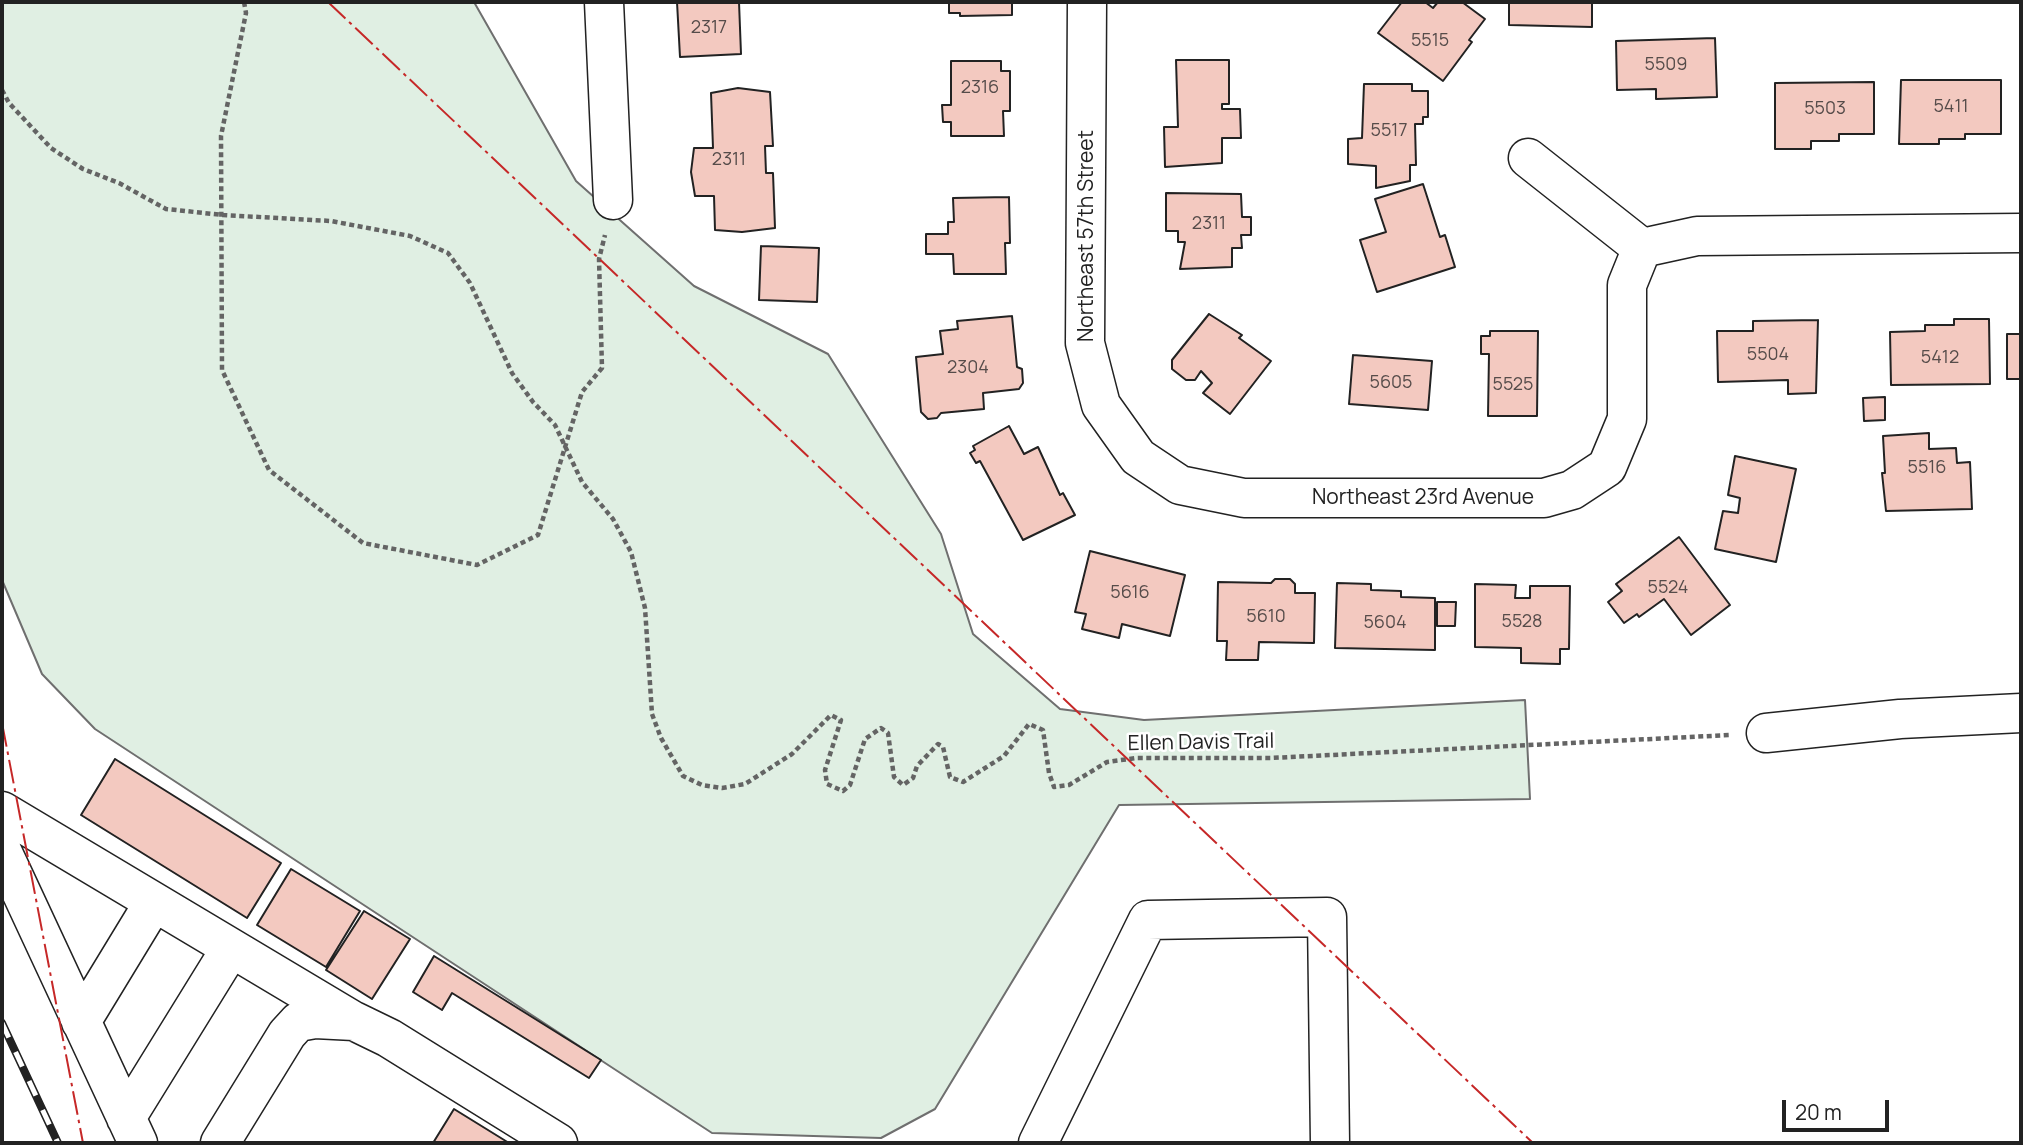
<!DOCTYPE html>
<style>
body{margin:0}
#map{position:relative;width:2023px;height:1145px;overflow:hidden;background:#fff;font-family:Manrope,sans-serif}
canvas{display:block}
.frame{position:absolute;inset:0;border:4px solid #222;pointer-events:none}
.scale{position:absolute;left:1782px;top:1100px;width:107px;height:32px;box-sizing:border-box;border:4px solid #222;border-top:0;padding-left:9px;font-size:21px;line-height:24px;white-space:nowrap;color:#222;-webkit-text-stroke:5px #fff;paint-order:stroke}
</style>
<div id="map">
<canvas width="2023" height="1145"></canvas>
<div class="frame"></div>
<div class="scale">20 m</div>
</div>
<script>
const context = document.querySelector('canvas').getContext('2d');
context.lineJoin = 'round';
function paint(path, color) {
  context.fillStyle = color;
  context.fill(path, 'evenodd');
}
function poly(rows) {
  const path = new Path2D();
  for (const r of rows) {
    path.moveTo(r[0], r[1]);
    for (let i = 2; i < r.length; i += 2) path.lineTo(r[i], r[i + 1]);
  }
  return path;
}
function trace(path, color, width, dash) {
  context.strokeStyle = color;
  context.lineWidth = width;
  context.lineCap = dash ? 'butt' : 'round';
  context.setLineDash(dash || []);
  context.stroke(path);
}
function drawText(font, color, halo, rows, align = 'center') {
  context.font = font + ' Manrope,sans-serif';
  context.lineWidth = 5;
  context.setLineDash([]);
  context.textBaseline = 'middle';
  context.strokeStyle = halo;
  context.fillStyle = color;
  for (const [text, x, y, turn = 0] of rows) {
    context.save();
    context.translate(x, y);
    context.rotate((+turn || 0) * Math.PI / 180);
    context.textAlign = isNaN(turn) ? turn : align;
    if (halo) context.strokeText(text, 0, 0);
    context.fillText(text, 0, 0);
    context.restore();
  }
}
const green = poly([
 [2,2,474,2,576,181,694,286,828,354,941,534,973,634,1060,709,1144,720,1525,700,1530,799,1119,805,935,1109,881,1138,712,1133,95,729,42,674,2,580,2,2]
]);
paint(green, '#e0efe3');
trace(green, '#6f6f6f', 2);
const building = poly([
 [677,2,739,2,741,54,680,57,677,2],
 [949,2,1012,2,1012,15,960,16,960,13,949,13,949,2],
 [1402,2,1425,2,1433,8,1438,2,1462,2,1485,19,1469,40,1472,42,1443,81,1378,33,1402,2],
 [1509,2,1592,2,1592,27,1509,25,1509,2],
 [1715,38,1717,97,1656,99,1656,89,1617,90,1616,41,1715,38],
 [1176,60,1229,60,1229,104,1222,104,1222,109,1240,109,1241,138,1222,138,1222,163,1165,167,1164,127,1178,127,1176,60],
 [951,61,1001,61,1001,71,1010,71,1010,111,1003,111,1004,136,951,136,951,122,943,122,942,105,951,105,951,61],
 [1901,80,2001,80,2001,134,1965,134,1965,139,1939,139,1939,144,1899,144,1901,80],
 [1874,82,1874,134,1839,134,1839,141,1811,141,1811,149,1775,149,1775,83,1874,82],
 [1364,84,1412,84,1412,91,1428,91,1428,117,1423,117,1423,124,1415,124,1416,165,1410,165,1410,181,1376,188,1376,166,1348,164,1348,139,1362,138,1364,84],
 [738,88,770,92,773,146,765,146,766,173,773,173,775,228,742,232,715,230,714,196,695,196,691,172,694,148,713,148,711,93,738,88],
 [1423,184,1440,237,1445,235,1455,267,1377,292,1360,240,1386,232,1375,199,1423,184],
 [1166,193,1241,194,1242,217,1251,217,1251,235,1241,235,1242,248,1232,248,1232,267,1180,269,1185,242,1178,242,1178,231,1166,231,1166,193],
 [1009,197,1010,243,1005,243,1006,274,954,274,953,254,926,254,926,234,948,234,948,222,954,222,953,198,1009,197],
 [761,246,819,248,817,302,759,300,761,246],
 [1209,314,1242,335,1239,338,1271,361,1230,414,1203,393,1212,383,1201,371,1195,380,1186,380,1172,369,1172,360,1209,314],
 [1012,316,1017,367,1022,369,1023,383,1019,389,983,393,984,409,941,413,937,418,928,419,921,412,916,357,943,354,940,331,958,329,957,321,1012,316],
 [1954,319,1989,319,1990,384,1891,385,1890,332,1925,331,1925,325,1954,325,1954,319],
 [1818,320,1816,393,1788,394,1788,380,1718,382,1717,331,1753,331,1753,321,1818,320],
 [1490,331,1538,331,1537,416,1488,416,1489,354,1481,354,1481,336,1490,336,1490,331],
 [2007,334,2021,334,2021,379,2007,379,2007,334],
 [1353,355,1432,361,1428,410,1349,404,1353,355],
 [1885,397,1885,420,1864,421,1863,398,1885,397],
 [1009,426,1024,454,1038,447,1060,495,1063,493,1075,515,1023,540,980,461,976,463,970,453,975,450,973,446,1009,426],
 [1929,433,1929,449,1956,448,1957,463,1970,462,1972,509,1886,511,1882,473,1885,473,1883,436,1929,433],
 [1735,456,1796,469,1776,562,1715,549,1723,511,1738,513,1740,498,1728,495,1735,456],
 [1679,537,1730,605,1691,635,1664,599,1639,617,1637,614,1624,623,1608,602,1622,591,1616,584,1679,537],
 [1090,551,1185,575,1170,636,1122,624,1119,638,1082,629,1086,614,1075,612,1090,551],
 [1275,579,1290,579,1295,584,1295,593,1315,593,1314,643,1259,642,1258,660,1226,660,1227,641,1217,641,1218,582,1271,583,1275,579],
 [1337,583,1371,584,1371,590,1401,591,1401,597,1435,598,1435,650,1335,648,1337,583],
 [1475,584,1516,585,1515,598,1530,598,1530,586,1570,586,1569,649,1560,649,1560,664,1521,663,1521,648,1475,647,1475,584],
 [1437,602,1456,602,1455,626,1437,626,1437,602],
 [115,759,281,863,247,918,81,815,115,759],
 [291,869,360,911,326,967,257,925,291,869],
 [364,911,410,939,372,999,326,970,364,911],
 [434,956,601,1060,589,1078,452,993,442,1010,413,992,434,956],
 [454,1109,509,1143,433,1143,454,1109]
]);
paint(building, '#f3c9c0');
trace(building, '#222', 2);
const minor = poly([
 [604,2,613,200],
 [1087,2,1085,343,1101,405,1138,457,1180,485,1244,498,1544,498,1572,490,1607,467,1627,419,1627,285,1642,248,1697,236,2021,233],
 [1528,158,1642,248],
 [1766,733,1900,719,2021,713],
 [2,811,352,1020],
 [2,851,138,1143],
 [81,1022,154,902],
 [126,1118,231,948],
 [220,1143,287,1034,298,1022,315,1019,354,1021,389,1038,558,1143],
 [1038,1143,1148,920,1327,917,1330,1143]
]);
trace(minor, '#222', 41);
trace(poly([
 [244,2,246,13,221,136,222,370,269,470,363,543,477,565,538,535,582,392,602,368,599,259,605,235],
 [2,90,9,103,51,148,83,169,119,183,166,209,223,215,331,221,410,236,448,253,470,283,512,373,533,402,555,425,582,482,613,519,631,552,645,608,652,714,661,738,683,776,702,785,722,788,745,784,792,754,831,715,841,720,825,770,827,784,843,791,850,785,865,739,881,728,888,733,894,777,903,785,913,778,917,766,938,744,943,747,950,777,963,782,1004,756,1029,724,1043,730,1049,773,1054,787,1069,785,1107,762,1136,758,1271,758,1730,735]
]), '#646464', 4.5, [5, 3.5]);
trace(minor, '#fff', 38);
const rail = poly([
 [2,1023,58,1143]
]);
trace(rail, '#222', 8);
trace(rail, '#fff', 5, [16]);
trace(poly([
 [328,2,1533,1143],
 [2,723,83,1143]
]), '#c62828', 2, [24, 5, 3.5, 5]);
drawText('18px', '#564c4a', null, [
 ["2317",709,28],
 ["5515",1430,41],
 ["5509",1666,65],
 ["2316",980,88],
 ["5411",1951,107],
 ["5503",1825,109],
 ["5517",1389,131],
 ["2311",729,160],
 ["2311",1209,224],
 ["5504",1768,355],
 ["5412",1940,358],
 ["2304",968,368],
 ["5605",1391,383],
 ["5525",1513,385],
 ["5516",1927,468],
 ["5524",1668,588],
 ["5616",1130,593],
 ["5610",1266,617],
 ["5528",1522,622],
 ["5604",1385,623]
]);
drawText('21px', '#222', '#fff', [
 ["Northeast 57th Street",1087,236,-90],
 ["Northeast 23rd Avenue",1423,498],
 ["Ellen Davis Trail",1201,743,-1]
]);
</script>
